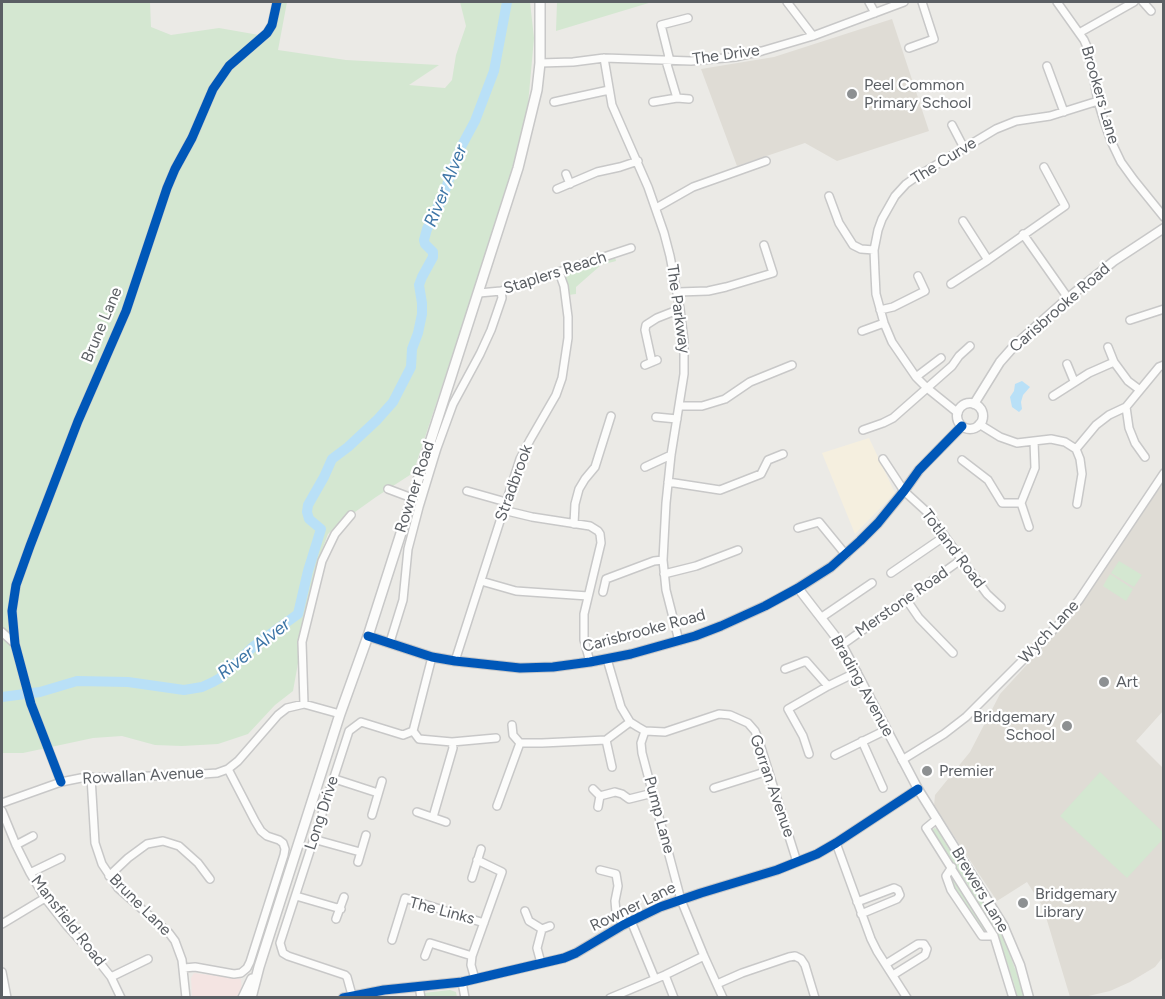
<!DOCTYPE html>
<style>
body{margin:0}
#map{position:relative;width:1165px;height:999px;overflow:hidden;background:#ebeae6;font-family:Figtree,sans-serif}
canvas{display:block}
.frame{position:absolute;inset:0;border:3px solid #5b5f64;pointer-events:none}
</style>
<div id="map">
<canvas width="1165" height="999"></canvas>
<div class="frame"></div>
</div>
<script>
const context = document.querySelector('canvas').getContext('2d');
context.lineJoin = 'round';
function paint(path, color) {
  context.fillStyle = color;
  context.fill(path, 'evenodd');
}
function poly(rows) {
  const path = new Path2D();
  for (const r of rows) {
    if (r.length === 3) {
      path.moveTo(r[0] + r[2], r[1]);
      path.arc(r[0], r[1], r[2], 0, 2 * Math.PI);
      continue;
    }
    path.moveTo(r[0], r[1]);
    for (let i = 2; i < r.length; i += 2) path.lineTo(r[i], r[i + 1]);
  }
  return path;
}
function trace(path, color, width, dash) {
  context.strokeStyle = color;
  context.lineWidth = width;
  context.lineCap = dash ? 'butt' : 'round';
  context.setLineDash(dash || []);
  context.stroke(path);
}
function drawText(font, color, halo, rows, align = 'center') {
  context.font = font + ' Figtree,sans-serif';
  context.lineWidth = 4.5;
  context.setLineDash([]);
  context.textBaseline = 'middle';
  context.strokeStyle = halo;
  context.fillStyle = color;
  for (const [text, x, y, turn = 0] of rows) {
    context.save();
    context.translate(x, y);
    context.rotate((+turn || 0) * Math.PI / 180);
    context.textAlign = isNaN(turn) ? turn : align;
    if (halo) context.strokeText(text, 0, 0);
    context.fillText(text, 0, 0);
    context.restore();
  }
}
paint(poly([
 [869,438,895,493,855,534,822,453]
]), '#f5efdf');
paint(poly([
 [892,19,929,131,837,161,805,143,737,166,701,69,774,57],
 [1163,484,1163,711,1136,741,1163,768,1163,957,1155,967,1130,982,1110,991,1084,997,1070,997,1043,907,1027,882,997,901,934,806,935,795,970,752,1000,694,1067,621,1141,512]
]), '#dfdcd5');
paint(poly([
 [194,973,241,979,242,991,238,997,192,997,191,978]
]), '#f4e4e2');
paint(poly([
 [2,2,150,2,151,27,171,35,219,28,259,35,266,30,272,2,287,2,278,50,346,60,439,65,409,85,445,88,452,80,456,55,466,26,460,2,530,2,534,38,525,138,413,473,376,497,341,522,328,534,318,561,314,586,308,607,293,691,275,705,248,734,218,744,182,746,155,745,122,736,93,738,23,753,2,753],
 [557,2,652,2,556,31],
 [615,257,616,261,601,265,576,287,576,294,568,295,565,278,569,273],
 [1119,561,1142,575,1134,587,1111,573],
 [1110,574,1133,589,1126,601,1103,586],
 [1100,772,1163,832,1163,839,1127,878,1060,816],
 [934,828,938,829,944,841,988,909,1005,942,1016,971,1024,997,1017,997,1015,987,999,938,970,890,970,888,932,832],
 [952,876,955,880,987,931,986,932,982,933,953,891,950,878],
 [450,990,456,992,457,997,422,998,424,993]
]), '#d4e7d1');
paint(poly([
 [1022,381,1030,387,1023,395,1021,402,1022,409,1019,412,1012,407,1010,397,1014,391,1015,384]
]), '#b9e0f7');
trace(poly([
 [2,697,40,692,77,681,128,682,184,690,202,687,213,682,220,678,254,646,298,614,308,571,321,529,309,519,307,512,308,505,324,477,332,459,348,447,377,420,393,402,411,367,412,349,418,333,422,314,422,303,419,285,422,277,433,257,433,252,425,244,424,240,427,229,437,208,440,204,461,147,475,121,494,71,507,2]
]), '#b9e0f7', 10);
const minor = poly([
 [787,2,813,36],
 [869,2,875,13],
 [1057,2,1084,40,1088,49,1098,101,1104,121,1111,141,1121,162,1134,180,1164,217],
 [1143,2,1151,11],
 [1079,33,1134,2],
 [909,48,934,39,922,2],
 [604,58,612,105,648,187,664,233,670,256,680,309,684,341,684,374,671,455,666,503,663,560,666,590,679,641],
 [666,61,677,98],
 [670,61,661,25,688,18],
 [540,63,573,62,604,58,691,61,735,57,762,51,813,36,904,2],
 [1047,66,1064,112],
 [554,102,609,90],
 [653,102,677,98,689,99],
 [952,125,964,148],
 [566,174,570,184],
 [557,189,597,172,620,167,638,161],
 [829,196,839,223,853,245,861,249,874,250],
 [656,208,693,187,766,161],
 [963,221,988,260],
 [1023,234,1068,298],
 [951,284,988,260,1065,206,1044,167],
 [678,292,708,291,726,287,773,273,764,245],
 [479,293,501,291,631,248],
 [880,310,893,307,925,291,918,276],
 [1130,320,1164,309],
 [862,331,884,323],
 [1108,347,1114,362],
 [652,362,645,330,646,325,657,318,680,309],
 [1067,364,1074,381],
 [645,365,657,360],
 [916,377,941,358],
 [1053,396,1089,373,1114,362,1128,381,1140,390],
 [680,406,702,406,725,399,750,382,792,365],
 [1126,407,1129,428,1135,443,1145,457],
 [958,413,927,388,916,377,892,342,884,323,876,294,875,274,874,250,878,230,882,219,895,196,906,184,916,177,996,129,1016,121,1050,116,1098,101],
 [656,417,677,419],
 [979,424,1000,437,1017,443,1051,439,1065,442,1076,449,1080,459,1082,474,1077,504],
 [863,430,883,423,893,418,952,366,959,356,970,346],
 [1076,449,1096,425,1109,415,1126,407,1159,367,1164,365],
 [883,459,904,491,927,512,987,594,1001,607],
 [962,460,988,480,1002,503,1021,503,1035,468,1034,441],
 [645,467,671,455],
 [668,482,720,490,761,474,768,460,783,454],
 [388,489,412,498],
 [467,491,506,502],
 [1021,503,1029,527],
 [503,510,532,517,590,526,598,531,600,534,601,543,584,614,584,640,590,662],
 [574,524,575,504,579,489,585,479,595,467,611,416],
 [798,528,819,522,846,555],
 [891,573,945,536],
 [664,574,696,566,738,550],
 [481,581,516,591,588,596],
 [603,592,606,579,654,561,663,560],
 [906,599,919,618,953,653],
 [822,617,872,583],
 [2,632,15,644],
 [390,642,403,600,408,549,419,507,437,448,453,404,480,354,491,330,502,298,501,291],
 [842,645,962,559],
 [607,659,621,707,630,722,638,727,645,731,665,732,719,714,730,715,748,723,755,731,759,741,797,862],
 [455,661,520,459,530,440,556,395,562,378,568,338,568,317,564,286,559,272],
 [785,669,806,661,828,686],
 [304,704,302,642,322,561,335,534,351,515],
 [512,725,513,735,520,743,542,743,606,740,630,722],
 [413,731,419,739,452,742,496,738],
 [645,731,641,743,642,753,681,900,704,956,723,998],
 [606,740,612,767],
 [862,741,883,788],
 [809,754,803,736,788,709,828,686,857,672],
 [835,755,886,730],
 [902,760,944,734,966,717,1060,623,1079,600,1164,473],
 [91,777,95,843,102,864,118,888,169,933,175,941,182,960,186,998],
 [332,780,338,780,378,793],
 [61,782,31,704,15,644,12,611,16,585,30,546,78,421,126,311,167,188,175,169,192,138,213,89,229,66,267,33,272,25,277,2],
 [714,788,768,771],
 [593,789,600,796,615,792,622,794,629,799,653,793],
 [2,803,61,782,81,778,188,775,217,773,228,769,238,761,278,715,287,708,304,704,340,714],
 [497,806,520,743],
 [598,807,600,796],
 [2,811,16,845,30,873,45,898,67,926,96,958,111,977,121,998],
 [417,812,446,822],
 [372,815,382,781],
 [433,817,453,748,452,742],
 [937,819,926,828,994,936,1013,998],
 [313,839,360,852],
 [836,843,871,939,877,951,907,998],
 [16,845,33,836],
 [358,862,366,835],
 [952,867,946,876,951,890,982,936,994,936],
 [600,870,616,874,618,886,615,901,616,912,623,925],
 [30,873,61,858],
 [109,876,128,858,147,844,163,841,179,846,198,863,210,879],
 [472,878,481,849],
 [296,896,341,909],
 [857,902,894,888,898,890,900,895,897,899,861,914],
 [525,911,529,921,542,929,550,926],
 [336,919,344,897],
 [631,921,655,979],
 [2,924,45,898],
 [392,940,405,898,484,923],
 [425,956,430,943,472,956],
 [541,963,537,948,542,929],
 [886,964,918,944,924,944,927,949,925,955,893,975],
 [184,968,195,967,234,974,241,973,247,968,250,962,284,855,285,849,283,843,279,840,267,836,261,831,255,821,228,769],
 [2,972,7,998],
 [665,975,674,998],
 [111,977,148,959],
 [475,979,471,965,472,956,502,872,477,860],
 [462,982,465,998],
 [717,984,742,973,789,957,795,956,801,959,805,965,815,998],
 [419,986,421,998],
 [352,995,347,977,345,975,288,956,283,953,280,943,349,731,361,722,403,735,413,731,432,657],
 [610,998,665,975,704,956]
]);
const tertiary = poly([
 [970,416,13],
 [974,404,1000,362,1015,345,1068,298,1114,261,1164,228],
 [798,588,842,645,918,789,1003,925,1020,965,1029,998],
 [368,636,432,657,455,661,520,668,553,667,590,662,631,654,695,636,721,626,765,606,798,588,831,567,860,541,878,523,904,491,919,470,962,426],
 [343,998,384,990,462,982,564,958,576,953,623,925,660,907,701,893,777,870,817,854,836,843,918,789]
]);
const secondary = poly([
 [243,998,252,979],
 [251,998,259,967,340,714,368,636,518,168,537,90,540,63,540,2]
]);
trace(minor, '#c8c8c8', 10);
trace(tertiary, '#c8c8c8', 11);
trace(secondary, '#c8c8c8', 12);
trace(minor, '#fcfcfb', 7);
trace(tertiary, '#fcfcfb', 8);
trace(secondary, '#fcfcfb', 9);
trace(poly([
 [368,636,432,657,455,661,520,668,553,667,590,662,631,654,695,636,721,626,765,606,798,588,831,567,860,541,878,523,904,491,919,470,962,426],
 [61,782,31,704,15,644,12,611,16,585,30,546,78,421,126,311,167,188,175,169,192,138,213,89,229,66,267,33,272,25,277,2],
 [343,998,384,990,462,982,564,958,576,953,623,925,660,907,701,893,777,870,817,854,836,843,918,789]
]), '#0057b8', 9);
for (const [x, y, r, color] of [
 [852,94,6,"#8d9092"],
 [1104,682,6,"#8d9092"],
 [1067,726,6,"#8d9092"],
 [927,771,6,"#8d9092"],
 [1023,903,6,"#8d9092"]
]) {
  const dot = new Path2D();
  dot.arc(x, y, r, 0, 2 * Math.PI);
  context.fillStyle = color;
  context.fill(dot);
  trace(dot, '#fff', 2);
}
drawText('16px', '#5b5f64', '#fff', [
 ["The Drive",726,55,-8],
 ["Brookers Lane",1100,95,74],
 ["The Curve",944,161,-32],
 ["Staplers Reach",555,273,-18],
 ["Carisbrooke Road",1060,308,-41],
 ["The Parkway",678,309,82],
 ["Brune Lane",102,325,-67],
 ["Stradbrook",514,483,-70],
 ["Rowner Road",415,487,-72],
 ["Totland Road",953,549,53],
 ["Merstone Road",902,602,-35],
 ["Carisbrooke Road",644,631,-15],
 ["Wych Lane",1049,632,-47],
 ["Brading Avenue",862,686,61],
 ["Rowallan Avenue",143,776,-3],
 ["Gorran Avenue",772,786,71],
 ["Long Drive",322,813,-72],
 ["Pump Lane",659,815,75],
 ["Brewers Lane",980,890,59],
 ["Brune Lane",140,905,45],
 ["Rowner Lane",633,907,-26],
 ["The Links",442,911,15],
 ["Mansfield Road",68,921,52]
]);
drawText('16px', '#5b5f64', '#fff', [
 ["Peel Common",864,85],
 ["Primary School",864,103],
 ["Art",1116,682],
 ["Bridgemary",1055,717,"right"],
 ["School",1055,735,"right"],
 ["Premier",939,771],
 ["Bridgemary",1035,894],
 ["Library",1035,912]
], 'left');
drawText('italic 18px', '#3e76a7', '#fff', [
 ["River Alver",446,186,-68],
 ["River Alver",254,649,-38]
]);
</script>
